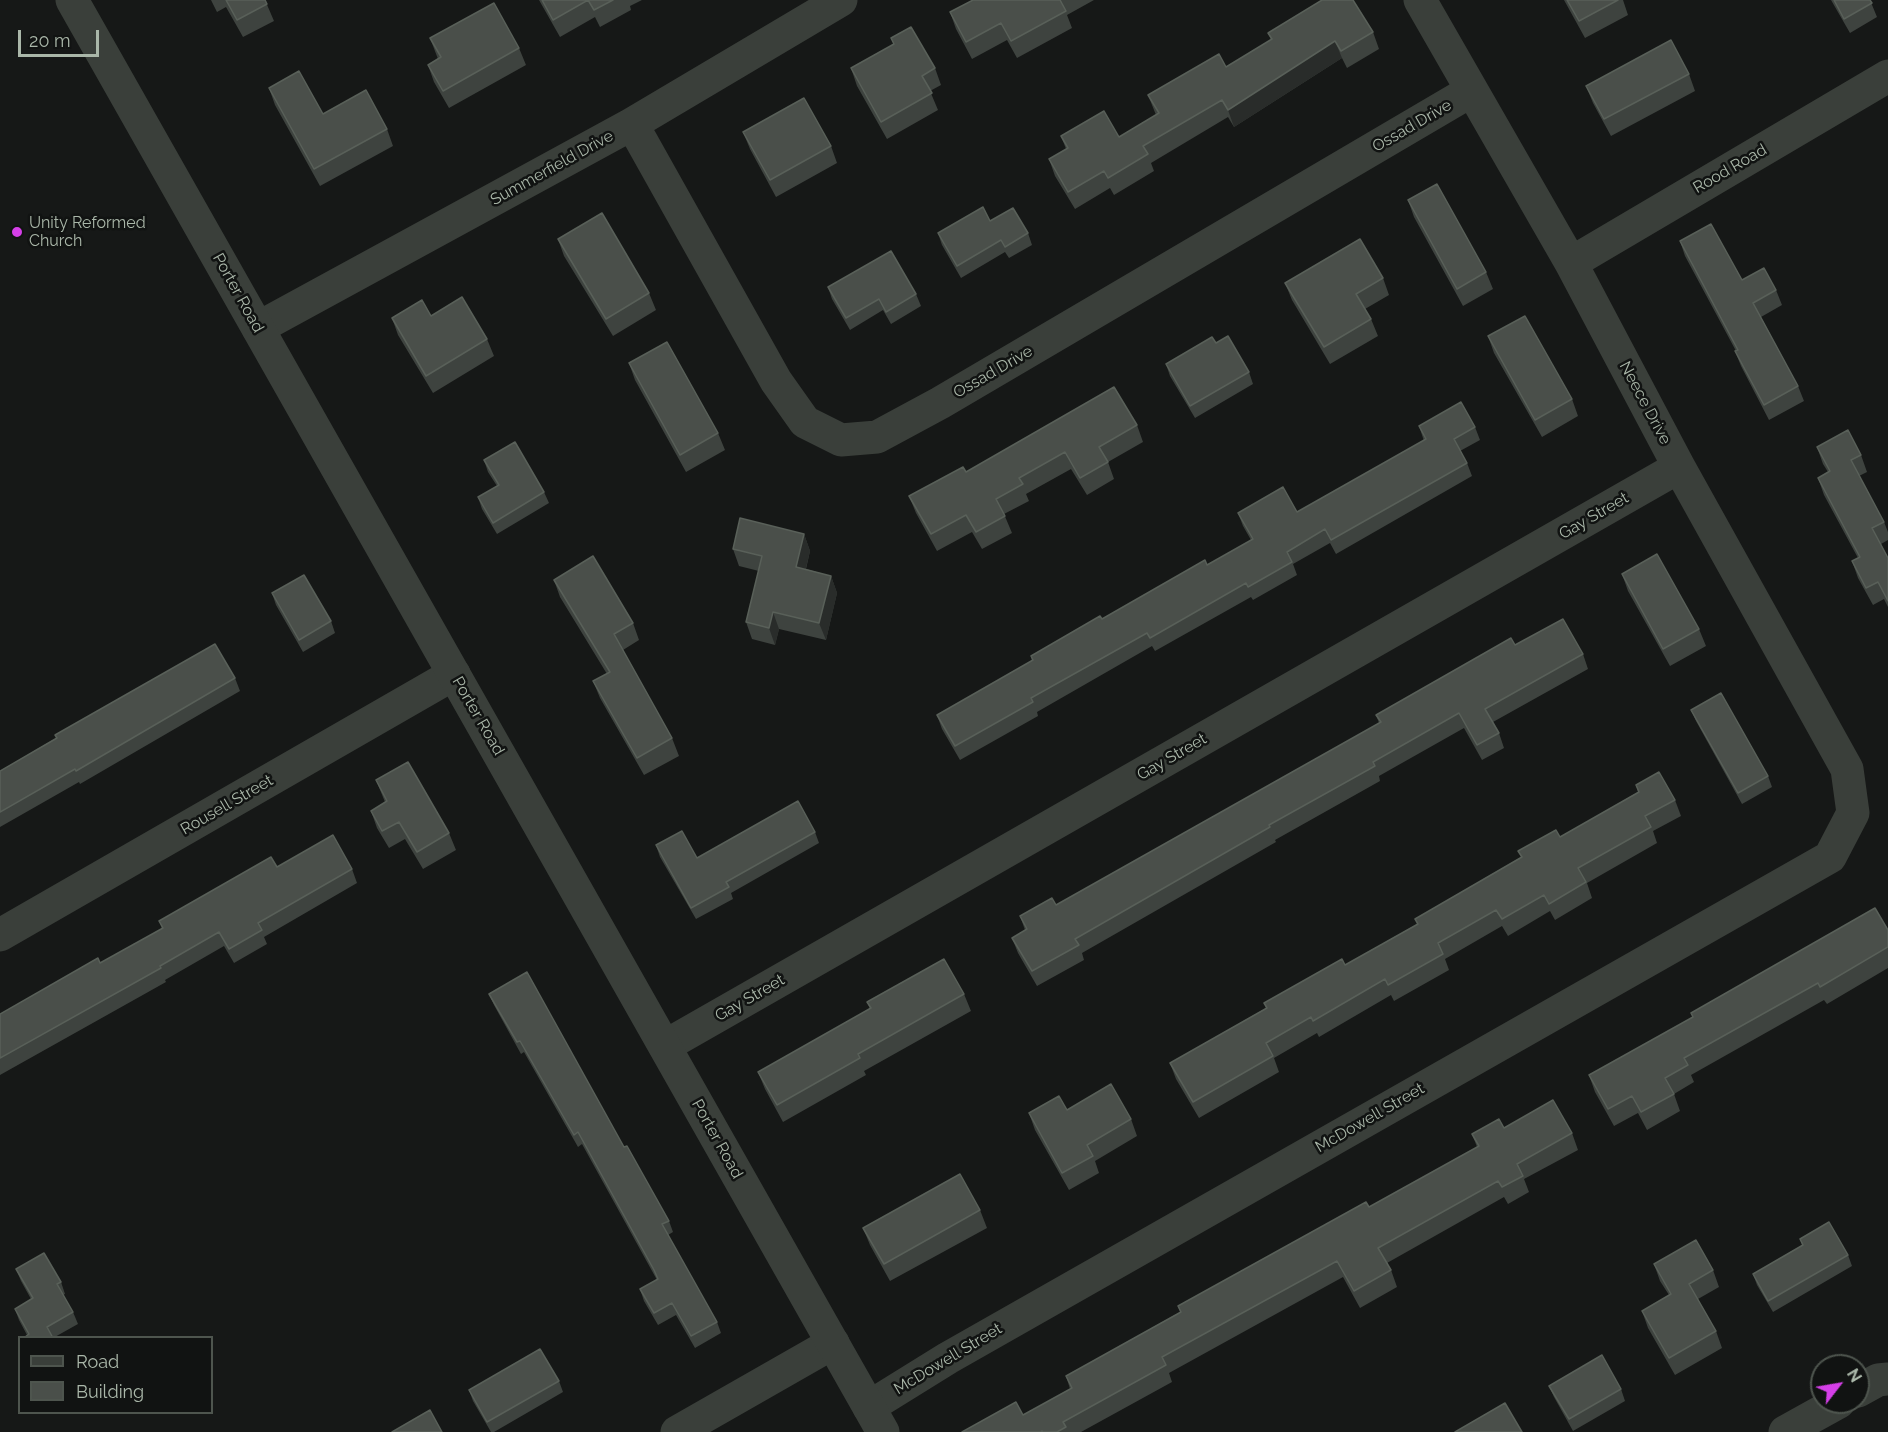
<!DOCTYPE html>
<style>
body{margin:0}
#map{position:relative;width:1888px;height:1432px;overflow:hidden;background:#161817;font-family:Raleway,sans-serif}
canvas{display:block}
.legend{position:absolute;left:18px;top:1336px;width:195px;height:78px;box-sizing:border-box;background:#111312;border:2px solid #4e554e;margin:0;padding:8px 10px;list-style:none;font-size:18px;color:#aab7a9}
.legend li{display:flex;align-items:center;gap:12px;height:30px}
.legend b{width:30px;border:2px solid #4e554e}
.north{position:absolute;left:1810px;top:1354px;width:60px;height:60px;box-sizing:border-box;background:#111312;border:2px solid #4e554e;border-radius:50%;rotate:59deg;font-size:16px;font-weight:700;line-height:24px;text-align:center;color:#aab7a9}
.north::after{content:'';display:block;margin:auto;width:21px;height:27px;background:#d53fe8;clip-path:polygon(50% 0,100% 100%,50% 72%,0 100%)}
.scale{position:absolute;left:18px;top:30px;width:81px;height:27px;box-sizing:border-box;border:3px solid #aab7a9;border-top:0;padding-left:8px;font-size:18px;line-height:21px;white-space:nowrap;color:#aab7a9;-webkit-text-stroke:4px #111312;paint-order:stroke}
</style>
<div id="map">
<canvas width="1888" height="1432"></canvas>
<ul class="legend">
<li><b style="height:8px;background:#3a3f3a"></b>Road</li>
<li><b style="height:16px;background:#4a4f4a"></b>Building</li>
</ul>
<div class="north">N</div>
<div class="scale">20 m</div>
</div>
<script>
const context = document.querySelector('canvas').getContext('2d');
context.lineJoin = 'round';
function poly(rows) {
  const path = new Path2D();
  for (const r of rows) {
    path.moveTo(r[0], r[1]);
    for (let i = 2; i < r.length; i += 2) path.lineTo(r[i], r[i + 1]);
  }
  return path;
}
function trace(path, color, width, dash) {
  context.strokeStyle = color;
  context.lineWidth = width;
  context.lineCap = dash ? 'butt' : 'round';
  context.setLineDash(dash || []);
  context.stroke(path);
}
function paint(path, color) {
  context.fillStyle = color;
  context.fill(path, 'evenodd');
}
function drawText(font, color, halo, rows, align = 'center') {
  context.font = font + ' Raleway,sans-serif';
  context.lineWidth = 5;
  context.setLineDash([]);
  context.textBaseline = 'middle';
  context.strokeStyle = halo;
  context.fillStyle = color;
  for (const [text, x, y, turn = 0] of rows) {
    context.save();
    context.translate(x, y);
    context.rotate((+turn || 0) * Math.PI / 180);
    context.textAlign = isNaN(turn) ? turn : align;
    if (halo) context.strokeText(text, 0, 0);
    context.fillText(text, 0, 0);
    context.restore();
  }
}
trace(poly([
 [632,124,776,381,805,422,841,440,877,437,940,403,1471,91],
 [1571,263,1888,76],
 [258,328,632,124,841,0],
 [0,935,454,674],
 [665,1046,1679,467],
 [1858,1391,1878,1380,1888,1379],
 [869,1407,948,1358,1830,857,1853,813,1847,769,1679,467,1571,263,1420,0],
 [677,1432,833,1343],
 [1785,1432,1839,1402]
]), '#3a3f3a', 33);
trace(poly([
 [72,0,883,1432]
]), '#3a3f3a', 33);
paint(poly([
 [211,0,265,0,274,21,243,37,226,7,217,12],
 [539,0,642,0,630,6,631,10,600,27,595,17,560,37],
 [973,0,1094,0,1067,15,1072,28,1017,58,1007,40,972,59,956,29,950,12],
 [1564,0,1623,0,1628,15,1585,38],
 [1831,0,1870,0,1877,17,1850,33],
 [1373,32,1379,49,1347,68,1342,58,1234,127,1228,117,1151,163,1154,171,1114,195,1110,188,1075,209,1055,176,1049,159,1066,149,1061,136,1119,137,1156,115,1148,95,1226,67,1271,40,1268,33],
 [430,38,519,48,526,65,449,108,434,82,428,65,438,59],
 [891,38,935,68,941,85,930,91,938,110,887,139,857,86,851,68,894,45],
 [1689,74,1695,91,1611,136,1593,103,1586,86],
 [269,88,323,114,387,129,393,146,320,186,275,105],
 [743,132,831,146,837,163,776,197,750,149],
 [1408,200,1486,272,1493,289,1463,306,1414,217],
 [990,221,1028,233,1032,245,1009,258,1005,252,961,278,942,245,938,233],
 [558,239,649,293,656,310,613,336,564,256],
 [1680,241,1742,280,1776,290,1782,305,1761,317,1798,386,1804,401,1769,420,1741,366,1735,351,1736,351,1685,256],
 [1383,278,1389,295,1365,309,1371,319,1378,336,1330,364,1292,300,1285,283],
 [828,287,916,294,921,306,891,324,883,310,850,330,832,299],
 [431,316,487,339,494,356,433,393,398,335,392,318],
 [1488,336,1572,399,1578,416,1542,437,1494,353],
 [1216,343,1249,372,1253,384,1195,418,1170,376,1166,364],
 [629,363,718,433,725,450,686,472,635,380],
 [1137,425,1143,442,1108,462,1114,479,1087,495,1071,469,1026,494,1029,501,1004,514,1012,533,982,549,972,532,937,551,916,513,909,496,966,472],
 [1419,426,1475,427,1480,440,1460,451,1467,463,1472,476,1336,554,1330,543,1293,564,1297,575,1253,600,1251,597,1155,651,1152,646,1037,712,1038,716,960,760,942,729,937,715,1032,661,1031,656,1207,565,1251,540,1243,526,1238,513,1297,512,1424,441],
 [1817,447,1861,455,1867,472,1859,476,1884,522,1888,532,1888,540,1881,544,1888,558,1888,607,1884,599,1873,605,1858,578,1852,561,1858,558,1824,495,1818,478,1828,472,1823,464],
 [484,460,544,492,549,503,497,534,482,509,478,497,497,486,488,472],
 [804,534,810,551,806,569,831,576,837,593,826,640,779,629,775,645,752,639,746,622,759,571,739,566,733,549],
 [1622,574,1699,629,1706,646,1670,666,1628,591],
 [554,580,633,623,639,640,623,650,672,738,679,756,644,775,600,698,593,681,607,674,560,597],
 [272,593,331,621,335,633,303,652,276,605],
 [1515,645,1583,654,1588,669,1493,722,1499,733,1504,748,1482,760,1464,728,1379,776,1380,781,1275,840,1276,842,1082,953,1084,960,1037,986,1018,953,1012,938,1025,930,1020,916,1056,905,1379,723,1376,715],
 [235,678,240,691,80,784,79,782,0,827,0,771,56,738,55,735],
 [1691,710,1768,776,1772,787,1742,804,1696,721],
 [376,780,449,833,456,850,423,869,405,839,389,848,377,828,371,811,385,802],
 [1636,785,1675,800,1681,816,1653,831,1657,843,1587,883,1592,898,1555,920,1550,911,1508,936,1502,926,1445,959,1449,970,1394,1001,1391,995,1319,1037,1317,1033,1274,1058,1279,1072,1199,1118,1176,1079,1170,1063,1266,1008,1264,1003,1345,965,1417,924,1415,919,1521,857,1518,851,1560,837,1638,792],
 [815,832,819,843,731,893,733,899,696,919,660,857,656,845,697,858],
 [277,867,352,869,357,883,264,937,267,944,234,963,224,946,165,980,166,982,0,1075,0,1014,100,963,162,929,159,921],
 [1888,930,1888,968,1827,1004,1824,1000,1691,1075,1694,1082,1674,1094,1680,1111,1647,1130,1638,1113,1614,1126,1595,1092,1589,1075,1693,1017,1691,1013],
 [489,994,624,1147,669,1221,673,1232,668,1235,717,1322,721,1333,695,1348,676,1315,658,1325,644,1301,640,1289,657,1280,582,1144,578,1147,524,1052,521,1054,494,1005],
 [964,994,971,1011,864,1071,866,1075,783,1122,765,1089,758,1072,870,1009,867,1002],
 [1067,1110,1131,1119,1137,1136,1095,1161,1099,1173,1069,1190,1035,1130,1029,1113],
 [1504,1128,1572,1133,1578,1150,1524,1179,1529,1192,1508,1204,1504,1197,1387,1263,1391,1270,1397,1287,1360,1308,1343,1277,1169,1373,1172,1382,1081,1432,962,1432,1023,1415,1070,1389,1066,1376,1180,1312,1178,1306,1369,1207,1477,1147,1472,1134],
 [980,1210,987,1228,890,1281,870,1245,863,1228],
 [1800,1239,1848,1255,1852,1266,1773,1312,1757,1285,1753,1274,1802,1245],
 [1654,1264,1713,1270,1719,1287,1698,1299,1716,1331,1722,1348,1675,1375,1648,1328,1642,1311,1669,1295,1660,1281],
 [16,1269,61,1282,65,1294,63,1295,73,1312,78,1324,53,1338,27,1335,19,1320,15,1309,31,1299,21,1281],
 [559,1381,563,1392,494,1432,491,1432,473,1401,469,1390],
 [1549,1386,1621,1389,1625,1401,1573,1431,1554,1397]
]), '#3e433f');
paint(poly([
 [1335,41,1342,58,1234,127,1228,110],
 [804,534,810,551,802,584,796,567],
 [831,576,837,593,826,640,819,623],
 [773,612,779,629,775,645,769,628]
]), '#292c2a');
const building = poly([
 [226,0,265,0,267,4,237,20,226,0],
 [542,0,613,0,594,10,588,0,553,20,542,0],
 [973,0,1060,0,1066,11,1011,41,1001,23,966,42,950,12,973,0],
 [1322,0,1353,0,1373,32,1341,51,1335,41,1228,110,1222,100,1143,146,1148,154,1108,178,1104,171,1068,192,1049,159,1068,148,1061,136,1104,111,1119,137,1159,113,1148,95,1219,54,1226,67,1272,39,1268,33,1322,0],
 [1567,0,1618,0,1579,21,1567,0],
 [1834,0,1870,0,1872,3,1844,19,1834,0],
 [494,3,519,48,443,91,428,65,441,57,430,38,494,3],
 [911,27,935,68,922,76,932,93,881,122,851,68,894,44,891,38,911,27],
 [1671,40,1689,74,1604,119,1586,86,1671,40],
 [299,71,323,114,366,90,387,129,314,169,269,88,299,71],
 [804,98,831,146,770,180,743,132,804,98],
 [1437,184,1486,272,1457,289,1408,200,1437,184],
 [983,207,990,221,1013,208,1028,233,1005,247,1001,240,957,266,938,233,983,207],
 [602,213,649,293,606,319,558,239,602,213],
 [1711,224,1742,280,1764,268,1776,290,1753,303,1798,386,1764,405,1735,351,1738,350,1680,241,1711,224],
 [1360,239,1383,278,1356,294,1371,319,1324,347,1285,283,1360,239],
 [891,251,916,294,886,312,879,299,846,318,828,287,891,251],
 [462,297,487,339,426,376,392,318,422,300,431,316,462,297],
 [1525,316,1572,399,1535,420,1488,336,1525,316],
 [1228,336,1249,372,1190,406,1166,364,1212,337,1216,343,1228,336],
 [667,342,718,433,680,455,629,363,667,342],
 [1114,387,1137,425,1099,447,1108,462,1080,478,1065,452,1019,478,1023,484,996,499,1005,516,976,532,966,515,931,534,909,496,963,467,966,472,1114,387],
 [1461,402,1475,427,1454,439,1467,463,1331,540,1325,529,1287,552,1292,562,1248,587,1246,583,1150,638,1147,633,1031,698,1033,702,955,746,937,715,1033,660,1031,656,1100,616,1102,619,1205,560,1207,565,1253,539,1238,513,1283,487,1297,512,1426,439,1419,426,1461,402],
 [1848,430,1861,455,1851,460,1884,522,1872,528,1888,558,1888,601,1878,582,1866,588,1852,561,1860,557,1818,478,1830,471,1817,447,1848,430],
 [515,442,544,492,493,523,478,497,499,485,484,460,515,442],
 [740,518,804,534,796,567,831,576,819,623,773,612,769,628,746,622,762,556,733,549,740,518],
 [1657,554,1699,629,1663,649,1622,574,1657,554],
 [593,556,633,623,614,634,672,738,637,758,593,681,610,672,554,580,593,556],
 [304,575,331,621,299,640,272,593,304,575],
 [1563,619,1583,654,1485,709,1499,733,1477,745,1459,713,1373,762,1375,766,1269,825,1270,827,1075,939,1079,945,1032,971,1012,938,1027,929,1020,916,1052,898,1056,905,1381,722,1376,715,1511,638,1515,645,1563,619],
 [215,644,235,678,76,771,75,769,0,812,0,771,57,738,55,735,215,644],
 [1721,693,1768,776,1738,793,1691,710,1721,693],
 [408,762,449,833,417,852,399,822,382,831,371,811,387,801,376,780,408,762],
 [1659,772,1675,800,1645,816,1651,827,1578,868,1586,882,1549,904,1544,895,1502,919,1496,910,1438,943,1443,954,1388,985,1385,979,1313,1021,1311,1017,1266,1043,1273,1056,1193,1102,1170,1063,1267,1008,1264,1003,1342,959,1345,965,1418,924,1415,919,1522,857,1518,851,1556,830,1560,837,1639,792,1636,785,1659,772],
 [798,801,815,832,726,882,729,887,691,908,656,845,682,831,697,858,798,801],
 [333,835,352,869,258,923,262,930,229,949,219,932,160,966,161,968,0,1058,0,1014,98,958,100,963,163,928,159,921,271,857,277,867,333,835],
 [1875,908,1888,930,1888,947,1820,987,1818,983,1684,1058,1688,1065,1665,1078,1674,1094,1641,1112,1632,1096,1608,1109,1589,1075,1693,1017,1691,1013,1875,908],
 [944,959,964,994,858,1054,860,1058,777,1105,758,1072,871,1008,867,1002,944,959],
 [527,972,624,1147,627,1146,669,1221,662,1224,717,1322,691,1336,672,1303,654,1313,640,1289,658,1279,654,1270,578,1132,574,1135,520,1041,517,1042,489,994,527,972],
 [1111,1084,1131,1119,1087,1145,1093,1156,1062,1173,1029,1113,1059,1096,1067,1110,1111,1084],
 [1553,1100,1572,1133,1517,1164,1523,1176,1502,1187,1498,1181,1378,1248,1391,1270,1354,1291,1337,1261,1162,1357,1166,1365,1063,1422,1066,1427,1057,1432,1043,1432,1042,1431,1041,1432,962,1432,1016,1402,1023,1415,1072,1388,1066,1376,1181,1312,1178,1306,1366,1202,1369,1207,1479,1146,1472,1134,1499,1119,1504,1128,1553,1100],
 [960,1174,980,1210,884,1264,863,1228,960,1174],
 [1829,1222,1848,1255,1768,1301,1753,1274,1803,1245,1800,1239,1829,1222],
 [1696,1240,1713,1270,1689,1284,1716,1331,1669,1358,1642,1311,1671,1294,1654,1264,1696,1240],
 [44,1253,61,1282,57,1284,73,1312,47,1327,53,1338,25,1338,25,1337,29,1334,15,1309,33,1298,16,1269,44,1253],
 [540,1349,559,1381,487,1422,469,1390,540,1349],
 [1602,1355,1621,1389,1569,1419,1549,1386,1602,1355],
 [1505,1403,1522,1432,1455,1432,1505,1403],
 [430,1410,442,1432,392,1432,430,1410]
]);
paint(building, '#4a4f4a');
trace(building, '#596059', 1.5);
for (const [x, y, r, color] of [
 [17,232,6,"#d53fe8"]
]) {
  const dot = new Path2D();
  dot.arc(x, y, r, 0, 2 * Math.PI);
  context.fillStyle = color;
  context.fill(dot);
  trace(dot, '#111312', 2);
}
drawText('16px', '#aab7a9', '#111312', [
 ["Ossad Drive",1412,126,-30],
 ["Summerfield Drive",552,168,-29],
 ["Rood Road",1730,169,-30],
 ["Porter Road",238,293,61],
 ["Ossad Drive",993,372,-30],
 ["Neece Drive",1645,403,62],
 ["Gay Street",1594,516,-30],
 ["Porter Road",478,716,60],
 ["Gay Street",1172,757,-30],
 ["Rousell Street",227,805,-30],
 ["Gay Street",750,998,-30],
 ["McDowell Street",1370,1118,-30],
 ["Porter Road",717,1139,61],
 ["McDowell Street",948,1359,-31]
]);
drawText('16px', '#aab7a9', '#111312', [
 ["Unity Reformed",29,223],
 ["Church",29,241]
], 'left');
</script>
